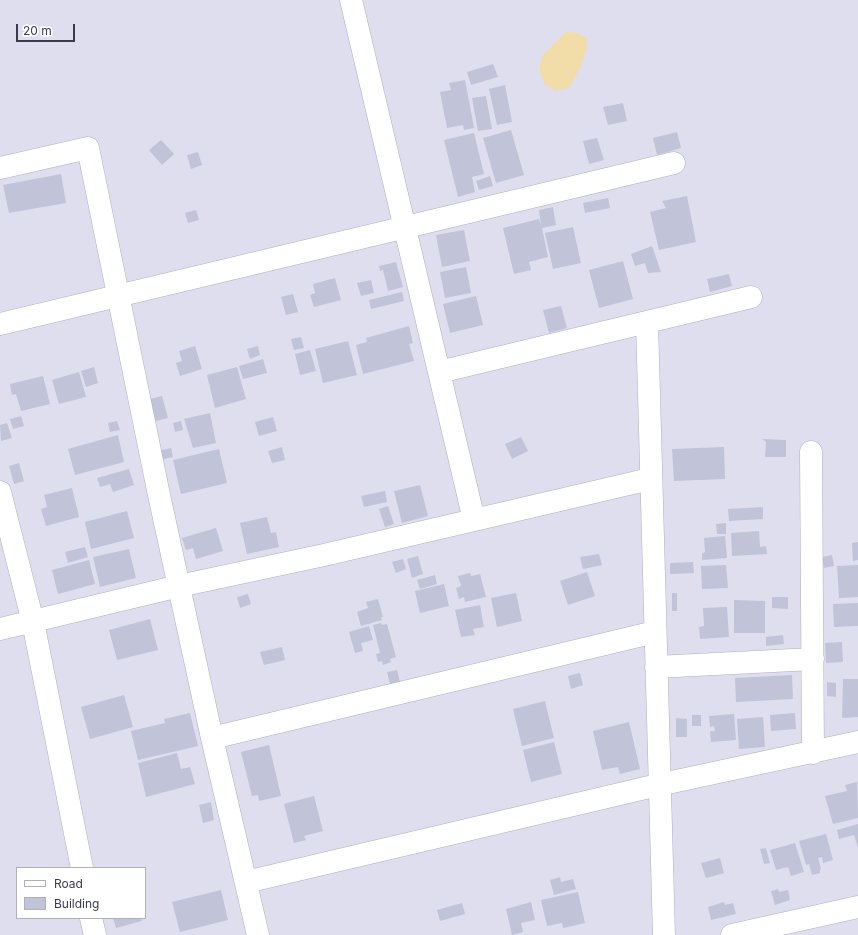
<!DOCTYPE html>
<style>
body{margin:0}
#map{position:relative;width:858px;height:935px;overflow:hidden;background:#ececf6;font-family:Inter,sans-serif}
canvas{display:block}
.legend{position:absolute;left:16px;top:867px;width:130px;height:52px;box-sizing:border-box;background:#fff;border:1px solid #b0b0b7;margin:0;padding:5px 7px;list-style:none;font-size:12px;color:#393a4b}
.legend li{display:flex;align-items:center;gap:8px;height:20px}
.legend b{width:20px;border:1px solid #b0b0b7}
.scale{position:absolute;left:16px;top:24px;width:59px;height:18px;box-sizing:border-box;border:2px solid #393a4b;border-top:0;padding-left:5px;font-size:12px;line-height:14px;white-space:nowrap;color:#393a4b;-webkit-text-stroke:3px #fff;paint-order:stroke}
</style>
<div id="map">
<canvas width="858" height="935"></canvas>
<ul class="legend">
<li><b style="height:5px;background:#fff"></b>Road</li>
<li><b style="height:11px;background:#c1c3d8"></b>Building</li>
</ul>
<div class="scale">20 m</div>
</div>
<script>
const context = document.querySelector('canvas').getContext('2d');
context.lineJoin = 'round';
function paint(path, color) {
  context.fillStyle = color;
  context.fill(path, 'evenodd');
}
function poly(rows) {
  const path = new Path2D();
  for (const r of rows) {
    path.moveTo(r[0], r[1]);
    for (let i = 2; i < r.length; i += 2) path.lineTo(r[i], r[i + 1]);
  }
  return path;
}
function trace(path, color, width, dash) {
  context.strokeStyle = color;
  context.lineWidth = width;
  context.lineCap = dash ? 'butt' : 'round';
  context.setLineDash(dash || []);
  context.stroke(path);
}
paint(poly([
 [0,0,858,0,858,935,0,935],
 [17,868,145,868,145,918,17,918]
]), '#dedeee');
paint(poly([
 [566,32,577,33,587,39,587,48,580,68,569,88,556,91,545,85,539,69,543,55]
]), '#f2dda9');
paint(poly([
 [493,64,498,77,471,85,467,72],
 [465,80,474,128,464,130,463,125,447,128,440,92,451,90,449,83],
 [505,85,512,122,497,125,489,89],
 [486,96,492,129,478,131,472,98],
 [623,103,627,121,608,125,603,107],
 [511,130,524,175,496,183,483,138],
 [677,132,681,148,657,155,653,138],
 [474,133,484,174,472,177,475,192,458,197,444,140],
 [597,138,604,160,589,164,583,141],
 [161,140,174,154,162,165,149,150],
 [198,152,202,165,191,169,187,155],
 [61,174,66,203,9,213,3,185],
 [490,176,493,186,479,190,476,181],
 [687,196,696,242,659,250,650,212,666,208,662,201],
 [608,198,610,208,585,213,583,203],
 [553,207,556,225,542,228,548,257,529,262,531,270,514,274,503,228,539,219,541,226,539,210],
 [196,210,199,220,188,223,185,213],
 [573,227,581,263,553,269,545,233],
 [464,230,470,261,442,267,436,235],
 [652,246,661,272,648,273,645,263,635,266,631,254],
 [623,261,633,299,599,308,589,270],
 [396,262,403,287,388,291,383,270,380,271,379,266],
 [466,267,471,293,445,298,440,272],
 [729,274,732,286,710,292,707,279],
 [335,278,341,300,314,307,310,295,315,293,313,284],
 [371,280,374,293,361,296,357,283],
 [402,292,404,301,371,309,369,300],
 [293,294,298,312,286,315,281,297],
 [476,296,483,325,450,333,443,304],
 [561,306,567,328,549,333,543,310],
 [409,326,413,343,409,344,414,361,363,374,356,345,367,342,366,338],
 [301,337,304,348,294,350,291,339],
 [348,341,357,375,323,383,315,349],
 [195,346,202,369,180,376,176,363,182,361,179,351],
 [258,346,260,355,250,359,247,349],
 [310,350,316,371,300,375,295,354],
 [263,359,267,373,243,379,239,366],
 [94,367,98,383,86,387,81,371],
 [237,367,246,399,215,408,207,375],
 [79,372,86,397,59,404,52,380],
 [43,376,50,404,21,411,16,394,12,395,10,384],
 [162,396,168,418,156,421,150,399],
 [210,413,216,443,193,448,184,419],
 [21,416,24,426,13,429,10,419],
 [273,417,277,431,259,436,255,422],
 [117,421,120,430,110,432,108,423],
 [181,421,183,430,175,432,173,423],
 [7,423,12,438,1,441,0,425],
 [118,435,124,462,75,475,68,449],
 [521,437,528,451,512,459,505,444],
 [762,439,786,440,786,457,765,457,766,442],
 [282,447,285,460,272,463,268,451],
 [724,447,725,479,674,481,672,449],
 [171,448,173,457,160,460,158,451],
 [219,449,227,483,181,494,173,460],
 [19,463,24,481,14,484,9,466],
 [129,469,134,485,113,492,110,484,100,487,97,478],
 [420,485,428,516,402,523,394,491],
 [72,488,79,517,46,526,41,509,47,507,44,495],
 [385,491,387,502,364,507,361,496],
 [388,506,394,524,385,527,379,509],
 [763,507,763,519,729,521,728,509],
 [127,511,134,538,91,549,85,522],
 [267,517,271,533,276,532,279,547,247,554,240,523],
 [726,523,726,534,717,534,716,524],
 [216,528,223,551,196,559,193,548,186,550,182,538],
 [759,531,760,547,766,546,767,554,732,556,731,533],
 [725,536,727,558,702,560,702,554,705,552,704,538],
 [858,542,858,560,853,561,852,543],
 [85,547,88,557,68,563,65,552],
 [129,549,136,578,100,587,93,557],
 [599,554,602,565,583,569,580,557],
 [832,555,834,566,824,568,822,557],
 [418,556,423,574,412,578,407,559],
 [403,559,406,569,396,573,392,562],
 [89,560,95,584,58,594,52,570],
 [693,562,694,573,670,574,670,563],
 [726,565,728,588,702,589,701,566],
 [858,565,858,597,839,598,837,566],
 [587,572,595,596,568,605,560,581],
 [470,573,471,576,480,574,486,597,465,602,464,597,459,599,456,588,461,586,458,576],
 [435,575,437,584,420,589,417,580],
 [444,584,449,606,420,613,415,591],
 [516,593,522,621,497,627,491,598],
 [672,593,677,593,677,611,672,611],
 [248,594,251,604,240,608,237,597],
 [772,597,788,597,788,609,772,608],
 [378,599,383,617,381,617,382,620,361,626,357,612,368,608,366,602],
 [734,600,765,601,765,633,734,633],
 [858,603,858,626,834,627,833,604],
 [480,605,484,627,473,629,475,635,461,637,455,610],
 [727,607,729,637,700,639,699,627,704,626,703,608],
 [150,619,158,650,117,660,109,630],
 [381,623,382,625,387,624,396,657,390,659,391,662,383,665,382,661,378,662,376,654,380,653,373,625],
 [369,626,373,640,361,643,363,651,355,653,349,632],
 [783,635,784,644,766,646,766,637],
 [842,642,843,662,826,663,825,643],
 [282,647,285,660,264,665,260,652],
 [397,670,400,682,390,684,387,672],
 [580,673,583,685,571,689,568,676],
 [792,675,793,699,736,702,735,678],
 [843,679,858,679,858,717,842,718],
 [827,682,836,683,836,697,827,696],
 [124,695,133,727,90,739,81,707],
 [545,701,554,738,522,746,513,709],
 [190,713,198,746,138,760,131,731,165,723,164,719],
 [795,713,796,729,771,731,770,715],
 [734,714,736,740,711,742,710,731,715,731,714,726,710,727,709,716],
 [692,715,701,715,701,726,692,726],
 [763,717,765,747,739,749,737,719],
 [676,718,687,719,687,737,676,737],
 [629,722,640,769,620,774,618,767,602,770,593,731],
 [554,742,562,774,531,782,523,750],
 [269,745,281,796,259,801,258,795,252,796,241,752],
 [177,753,181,769,190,767,195,784,146,797,138,763],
 [857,782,858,818,833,824,825,796,847,791,845,785],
 [314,796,323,831,304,836,306,840,294,843,284,804],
 [211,802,214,820,203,823,199,805],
 [858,824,858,848,854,835,839,839,837,830],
 [826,834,833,860,823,863,822,857,818,858,821,869,820,870,820,873,812,875,809,864,806,865,799,841],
 [795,843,804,872,791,876,788,867,776,870,770,850],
 [766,848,770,863,764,864,760,849],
 [720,858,724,873,706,878,701,863],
 [560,877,561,882,573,879,576,889,554,895,550,880],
 [778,889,779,892,788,890,790,900,775,905,771,891],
 [221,890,228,920,180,932,172,902],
 [578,892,585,923,563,928,562,923,547,926,541,900],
 [531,902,535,920,521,923,523,932,512,935,506,909],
 [724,902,725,905,733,903,736,914,711,920,708,907],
 [462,903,465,914,440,921,437,910],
 [113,918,141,918,142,921,116,928]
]), '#c1c3d8');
const minor = poly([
 [351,0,474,520],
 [0,168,88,148,159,495,212,738,258,935],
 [647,322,664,935],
 [0,324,674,163],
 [439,372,751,297],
 [811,452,813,753],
 [0,492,33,622,82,868],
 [0,629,179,586,324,555,650,479],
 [656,667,813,659],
 [212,738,655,632],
 [246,882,658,785,858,742],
 [91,918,95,935],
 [732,935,858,907]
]);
trace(minor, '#aeaec2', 23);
trace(minor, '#fff', 22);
</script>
